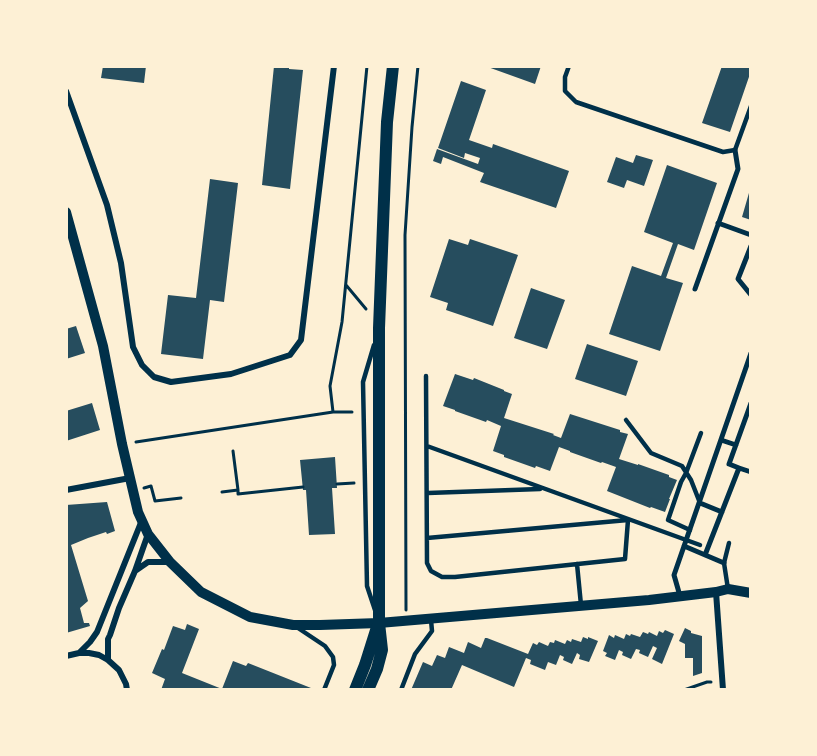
<!DOCTYPE html>
<style>
body{margin:0}
#map{position:relative;width:817px;height:756px;overflow:hidden;background:#fdf0d5;font-family:Helvetica,sans-serif}
canvas{display:block}
.frame{position:absolute;inset:0;border:68px solid #fdf0d5;pointer-events:none}
</style>
<div id="map">
<canvas width="817" height="756"></canvas>
<div class="frame"></div>
</div>
<script>
const context = document.querySelector('canvas').getContext('2d');
context.lineJoin = 'round';
function paint(path, color) {
  context.fillStyle = color;
  context.fill(path, 'evenodd');
}
function poly(rows) {
  const path = new Path2D();
  for (const r of rows) {
    path.moveTo(r[0], r[1]);
    for (let i = 2; i < r.length; i += 2) path.lineTo(r[i], r[i + 1]);
  }
  return path;
}
function trace(path, color, width, dash) {
  context.strokeStyle = color;
  context.lineWidth = width;
  context.lineCap = dash ? 'butt' : 'round';
  context.setLineDash(dash || []);
  context.stroke(path);
}
paint(poly([
 [103,66,146,66,144,83,101,78],
 [274,66,289,66,289,69,303,70,290,189,262,185],
 [485,66,541,66,535,84],
 [722,66,751,66,751,71,730,132,702,123],
 [461,81,486,90,469,140,492,148,493,144,569,171,556,208,480,182,484,173,443,157,441,164,433,161,437,149,478,164,480,158,465,153,464,158,438,148],
 [636,155,653,160,644,186,627,180,624,188,607,182,616,157,633,163],
 [667,165,717,183,694,250,678,244,666,278,683,283,660,351,609,334,632,266,661,276,673,243,644,232],
 [210,179,238,183,224,302,210,300,203,359,161,354,168,295,196,298],
 [751,186,751,220,742,217],
 [449,239,468,245,470,239,518,255,493,326,446,310,448,303,430,297],
 [531,288,565,300,547,349,514,338],
 [76,326,85,353,66,359,66,329],
 [587,344,638,361,626,396,575,379],
 [455,374,473,380,474,378,504,390,504,391,512,394,504,418,554,434,553,435,561,438,570,414,620,430,620,432,628,434,619,459,638,465,638,464,669,475,669,477,677,480,669,499,670,499,665,512,651,507,650,508,607,491,616,467,602,462,601,463,570,452,570,451,559,447,550,471,536,466,535,468,504,457,504,455,493,451,501,426,487,420,486,422,455,411,455,410,443,406],
 [92,403,100,430,66,441,66,411],
 [335,457,337,488,332,488,335,534,309,535,306,490,303,490,300,460],
 [107,502,115,531,107,534,106,532,88,538,71,545,88,601,80,608,84,623,89,623,90,626,66,633,66,505],
 [187,624,199,629,182,673,222,689,233,661,246,666,248,663,311,688,310,690,161,690,165,679,152,673,162,649,164,650,173,626,185,630],
 [685,628,691,631,691,633,702,636,702,673,693,676,693,658,685,658,685,644,679,641],
 [665,630,674,634,662,664,652,659,657,648,653,646,648,657,639,653,640,650,636,649,631,659,622,655,623,652,619,650,615,660,605,656,607,653,603,651,609,635,614,638,615,635,624,639,626,634,630,636,631,634,640,637,643,632,648,634,649,632,657,636,659,631,663,633],
 [583,637,588,639,588,637,598,641,589,662,579,659,580,655,577,653,572,664,563,660,564,657,560,655,556,665,548,662,545,670,530,664,531,660,526,658,514,687,462,665,451,690,411,690,423,662,432,666,437,655,445,658,449,647,464,653,468,642,481,648,485,638,487,638,528,654,533,643,537,645,539,642,548,646,550,642,554,643,555,640,565,644,567,640,571,642,572,639,581,642]
]), '#264d5e');
trace(poly([
 [346,285,366,309],
 [333,412,330,386,342,322,367,66],
 [136,442,333,412,352,412],
 [337,484,354,483],
 [144,488,151,486,155,501,181,498],
 [238,490,238,494,303,487],
 [222,492,238,490,233,451],
 [406,610,405,235,412,127,418,66],
 [684,690,707,682,711,682]
]), '#003049', 3);
trace(poly([
 [569,66,565,77,565,91,576,102,723,152,735,150,751,106],
 [374,345,363,382,367,586,375,610],
 [426,376,427,563,431,571,442,577,455,577,625,559,628,520,427,538],
 [626,420,651,453,682,466,691,480,700,503],
 [427,446,700,545],
 [428,493,540,489],
 [690,530,668,520,681,482,686,473,701,433],
 [577,564,581,605],
 [728,589,724,563,729,543],
 [298,628,325,646,333,657,334,665,324,690],
 [401,690,415,654,432,631,431,620]
]), '#003049', 4.5);
trace(poly([
 [718,223,751,235],
 [751,246,738,279,751,295],
 [695,289,738,169,735,150],
 [721,440,736,445],
 [739,468,729,464,751,403],
 [700,503,722,512],
 [684,546,724,563],
 [705,555,739,468,751,472],
 [680,596,674,575,751,353]
]), '#003049', 5);
trace(poly([
 [66,91,107,205,121,263,133,347,142,365,154,377,171,382,231,374,290,355,301,340,334,66],
 [66,490,130,478],
 [135,571,148,562,170,562],
 [716,592,723,690],
 [79,653,90,642,97,632,142,520],
 [66,656,79,653,89,653,99,655,108,660,119,670,126,684,127,690],
 [108,660,108,639,110,635,119,608,135,571,148,534]
]), '#003049', 6);
trace(poly([
 [66,212,103,346,122,444,138,512,148,534,170,562,201,592,250,617,293,625,320,625,379,623,649,600,716,592,728,589,751,593]
]), '#003049', 10);
trace(poly([
 [355,690,365,665,377,627],
 [368,690,377,669,382,650,379,623,379,328,387,122,393,66]
]), '#003049', 12);
</script>
